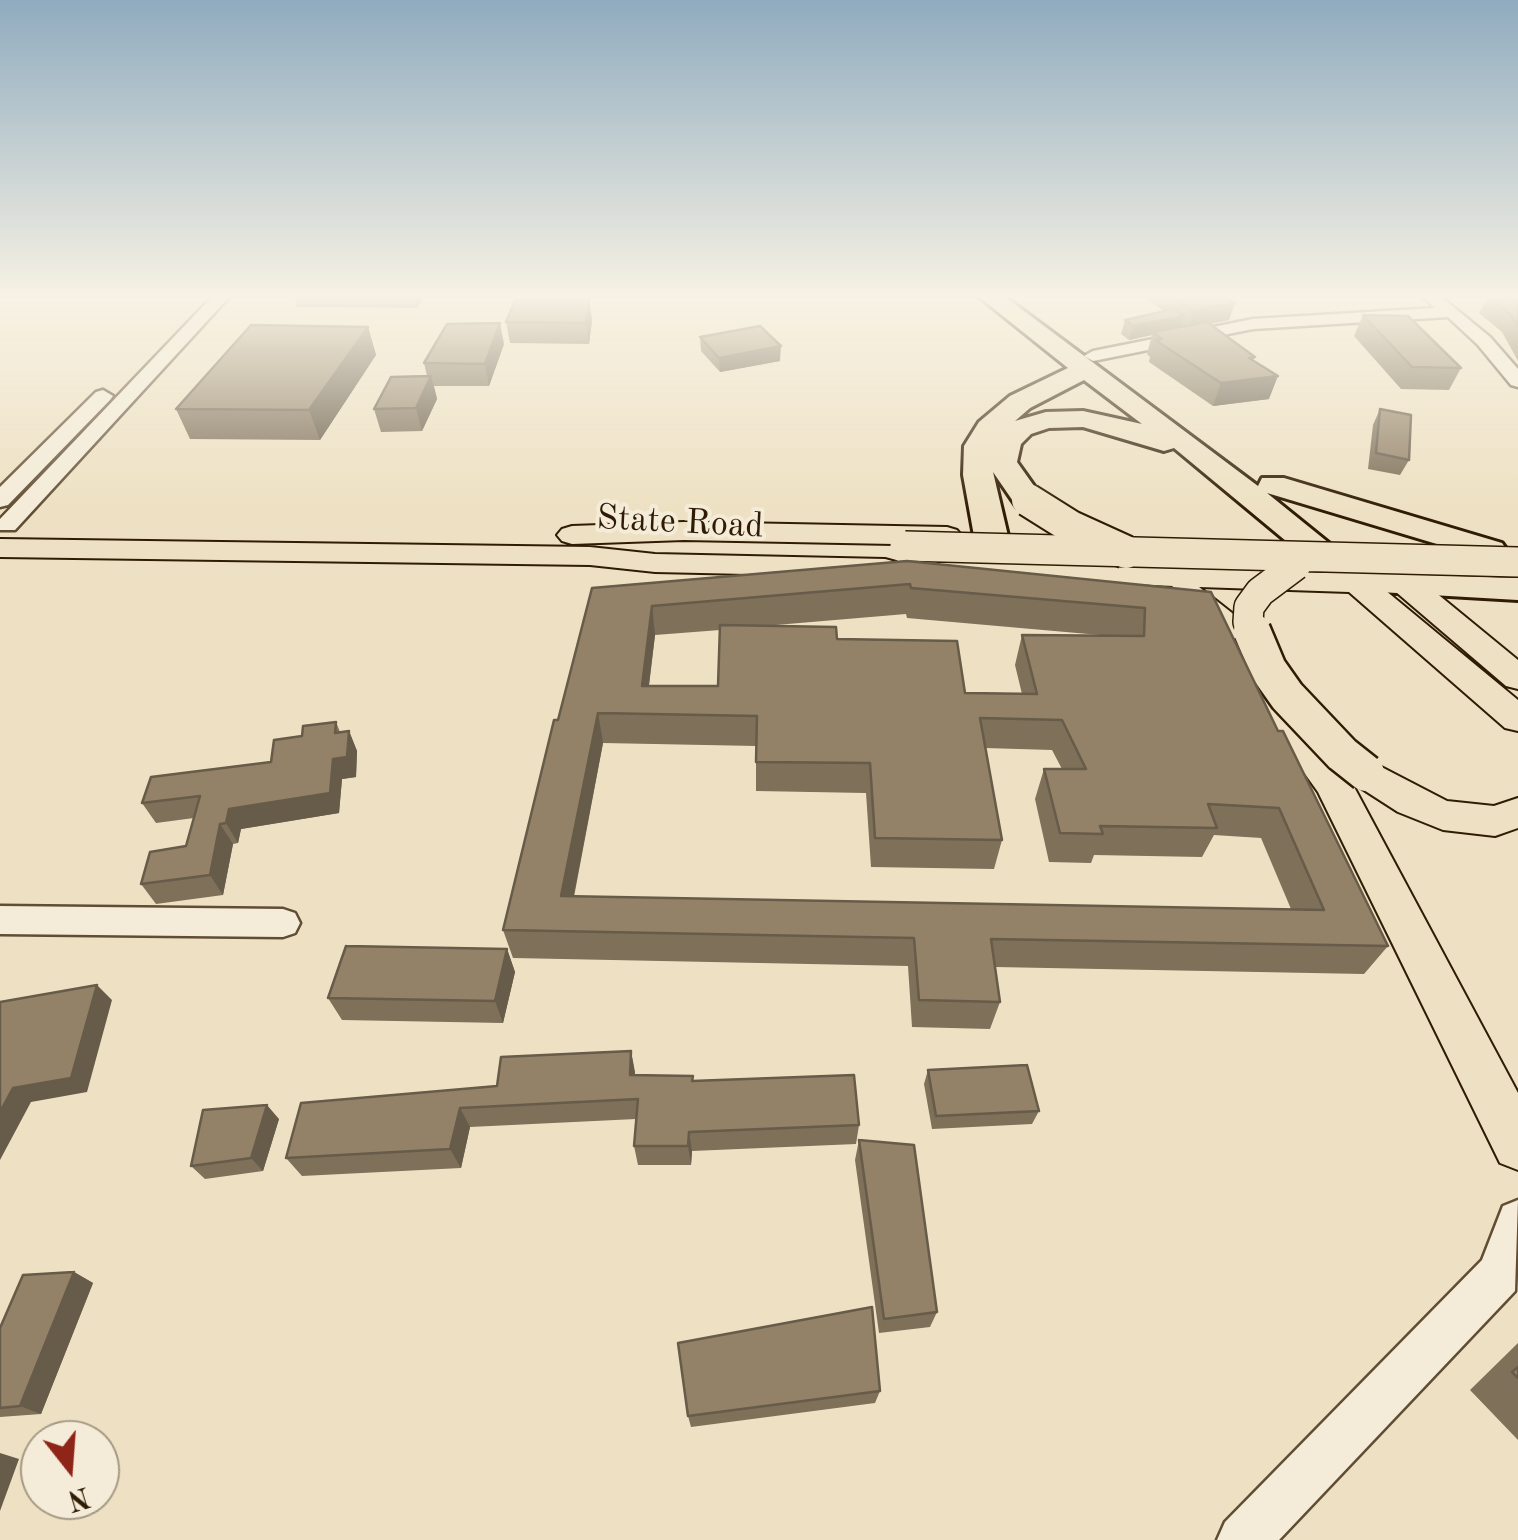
<!DOCTYPE html>
<style>
body{margin:0}
#map{position:relative;width:1518px;height:1540px;overflow:hidden;background:#eee1c3;font-family:"Old Standard TT",serif}
canvas{display:block}
.north{position:absolute;left:20px;top:1420px;width:100px;height:100px;box-sizing:border-box;background:#f4ecd8;border:2px solid #a69984;border-radius:50%;rotate:163deg;font-size:28px;font-weight:700;line-height:40px;text-align:center;color:#301c05}
.north::after{content:'';display:block;margin:auto;width:35px;height:45px;background:#8f2418;clip-path:polygon(50% 0,100% 100%,50% 72%,0 100%)}
</style>
<div id="map">
<canvas width="1518" height="1540"></canvas>
<div class="north">N</div>
</div>
<script>
const context = document.querySelector('canvas').getContext('2d');
context.lineJoin = 'round';
function poly(rows) {
  const path = new Path2D();
  for (const r of rows) {
    path.moveTo(r[0], r[1]);
    for (let i = 2; i < r.length; i += 2) path.lineTo(r[i], r[i + 1]);
  }
  return path;
}
function trace(path, color, width, dash) {
  context.strokeStyle = color;
  context.lineWidth = width;
  context.lineCap = dash ? 'butt' : 'round';
  context.setLineDash(dash || []);
  context.stroke(path);
}
function paint(path, color) {
  context.fillStyle = color;
  context.fill(path, 'evenodd');
}
function drawText(font, color, halo, rows, align = 'center') {
  context.font = font + ' "Old Standard TT",serif';
  context.lineWidth = 8;
  context.setLineDash([]);
  context.textBaseline = 'middle';
  context.strokeStyle = halo;
  context.fillStyle = color;
  for (const [text, x, y, turn = 0] of rows) {
    context.save();
    context.translate(x, y);
    context.rotate((+turn || 0) * Math.PI / 180);
    context.textAlign = isNaN(turn) ? turn : align;
    if (halo) context.strokeText(text, 0, 0);
    context.fillText(text, 0, 0);
    context.restore();
  }
}
const minor = poly([
 [213,296,230,296,15,530,0,530,0,519,213,296],
 [1422,296,1440,296,1490,337,1518,369,1518,387,1511,385,1478,345,1448,317,1253,329,1093,361,1084,356,1093,351,1253,319,1435,308,1422,296],
 [103,390,113,396,110,400,8,505,0,507,0,487,96,392,103,390],
 [0,906,283,909,295,913,300,923,295,933,283,937,0,934,0,906],
 [1518,1200,1515,1291,1279,1540,1217,1540,1225,1522,1482,1260,1503,1206,1518,1200]
]);
const major = poly([
 [684,522,947,527,957,530,962,536,957,542,947,545,684,540,572,544,562,541,557,535,562,529,572,526,684,522],
 [0,539,590,547,655,554,885,559,896,562,900,568,896,574,885,577,655,572,590,565,0,557,0,539],
 [950,560,1357,574,1368,576,1518,700,1518,731,1505,728,1349,592,1199,587,1241,620,1274,680,1353,785,1518,1093,1518,1170,1500,1163,1318,792,1247,693,1216,633,1174,598,1169,591,1173,586,939,575,935,569,939,563,950,560],
 [1407,576,1418,578,1518,660,1518,689,1506,686,1396,592,1392,585,1396,578,1407,576],
 [1366,759,1447,801,1494,806,1518,798,1518,828,1495,836,1443,830,1398,812,1353,783,1347,773,1353,763,1366,759]
]);
const highway = poly([
 [978,296,1004,296,1258,486,1262,478,1284,478,1502,543,1507,550,1502,557,1490,560,1267,493,1366,573,1518,578,1518,600,1345,590,1174,448,1164,451,1083,427,1049,428,1031,434,1021,444,1017,462,1044,500,1039,507,1017,507,993,472,1008,536,1003,543,991,546,979,543,974,536,963,475,964,446,979,422,1010,396,1068,368,978,296],
 [1084,380,1142,424,1083,411,1046,412,1015,421,1030,408,1084,380]
]);
trace(minor, '#604d34', 5);
trace(major, '#301c05', 4);
trace(highway, '#301c05', 6);
paint(minor, '#f4ecd8');
paint(major, '#eee1c3');
paint(highway, '#eee1c3');
const majorBridgeFar1 = poly([
 [905,546,1518,562],
 [1253,633,1248,622,1249,607,1260,592,1296,565]
]);
const majorBridge = poly([
 [1252,631,1268,669,1287,696,1342,754,1366,773]
]);
const highwayBridge = poly([
 [1028,500,1071,527,1126,552]
]);
trace(majorBridgeFar1, '#301c05', 32, []);
trace(majorBridge, '#301c05', 41, []);
trace(highwayBridge, '#301c05', 36, []);
trace(majorBridgeFar1, '#eee1c3', 29);
trace(majorBridge, '#eee1c3', 36);
trace(highwayBridge, '#eee1c3', 32);
paint(poly([
 [294,296,425,296,417,308,297,307],
 [1143,296,1228,296,1222,297,1229,320,1209,324,1255,357,1253,361,1269,399,1213,406,1149,362,1150,357,1147,354,1152,335,1129,340,1121,334,1125,320,1164,311],
 [1488,296,1518,296,1518,361,1502,332,1479,313],
 [589,299,592,320,589,344,510,343,506,322],
 [1363,315,1461,368,1449,390,1401,389,1354,336],
 [368,327,376,355,320,440,190,439,176,409],
 [700,337,780,361,720,372,701,351],
 [504,344,489,386,434,386,437,399,422,431,381,432,374,409,427,376,424,363],
 [1380,409,1409,460,1400,475,1368,469,1373,425],
 [907,561,1211,592,1278,731,1388,946,1364,974,995,967,1000,1002,990,1029,912,1027,908,966,513,958,503,930,592,588],
 [906,614,907,618,1111,636,1022,635,1015,665,1022,694,965,693,837,639,764,626],
 [720,630,718,686,649,686,655,635],
 [603,743,756,746,756,791,866,793,871,867,994,869,1002,840,985,748,1052,750,1062,769,1044,769,1035,799,1049,862,1091,863,1094,855,1202,857,1214,835,1261,838,1291,909,574,897],
 [336,722,340,732,349,731,357,751,356,777,342,779,339,813,241,829,238,843,233,844,223,895,156,904,141,884,186,846,194,818,156,823,142,803,271,762,302,736],
 [507,949,515,972,503,1023,342,1020,328,998],
 [631,1051,635,1075,693,1081,859,1125,856,1144,692,1151,691,1165,638,1165,634,1146,636,1119,470,1127,461,1168,302,1176,286,1158,497,1086],
 [928,1070,1039,1111,1032,1124,932,1129,924,1084],
 [279,1119,263,1171,205,1179,191,1166],
 [859,1140,937,1312,930,1327,879,1333,855,1160],
 [74,1272,93,1283,41,1414,0,1417,0,1328],
 [1518,1343,1518,1440,1470,1390],
 [880,1391,875,1403,691,1427,688,1416]
]), '#7e7059');
paint(poly([
 [414,296,425,296,417,308],
 [589,299,592,320,589,344,586,323],
 [1235,303,1229,320,1188,328,1193,311],
 [1184,316,1180,330,1153,332,1152,335,1129,340,1133,326],
 [500,323,504,344,489,386,485,364],
 [368,327,376,355,320,440,309,410],
 [781,346,780,361,720,372,719,358],
 [431,376,437,399,422,431,416,408],
 [1278,376,1269,399,1213,406,1221,383],
 [652,606,655,635,645,716,642,686],
 [598,713,603,743,568,925,561,896],
 [349,731,357,751,356,777,342,779,339,813,241,829,238,843,226,823,229,809,333,759],
 [220,824,233,844,223,895,210,875],
 [507,949,515,972,503,1023,495,1001],
 [97,985,112,1000,87,1092,31,1102,0,1160,0,1112,13,1088],
 [631,1051,635,1072,634,1095,630,1075],
 [267,1105,279,1119,263,1171,251,1158],
 [460,1108,470,1127,461,1168,450,1149],
 [689,1132,692,1151,691,1165,688,1146],
 [74,1272,93,1283,41,1414,20,1406],
 [0,1453,19,1459,0,1511]
]), '#675b49');
const building = poly([
 [1171,296,1220,296,1235,303,1193,311,1171,296],
 [1488,296,1514,299,1512,296,1518,296,1518,326,1511,315,1488,296],
 [589,299,586,323,506,322,515,300,589,299],
 [1174,309,1184,316,1133,326,1125,320,1174,309],
 [1363,315,1408,316,1461,368,1412,367,1363,315],
 [1207,322,1255,357,1249,358,1278,376,1221,383,1155,340,1162,339,1153,332,1207,322],
 [500,323,485,364,424,363,447,324,500,323],
 [251,325,368,327,309,410,176,409,251,325],
 [760,326,781,346,719,358,700,337,760,326],
 [431,376,416,408,374,409,391,377,431,376],
 [1380,409,1411,415,1409,460,1376,453,1380,409],
 [907,561,1211,592,1278,731,1283,731,1388,946,991,939,1000,1002,919,1000,914,938,503,930,554,720,558,720,592,588,907,561],
 [910,584,911,588,1145,608,1144,636,1022,635,1037,694,965,693,957,641,837,639,836,627,720,625,718,686,642,686,652,606,910,584],
 [598,713,757,716,756,762,870,763,875,838,1002,840,980,718,1062,720,1086,769,1044,769,1060,833,1103,834,1100,826,1217,828,1208,804,1279,808,1324,910,561,896,598,713],
 [336,722,335,733,349,731,347,757,333,759,330,793,229,809,226,823,220,824,210,875,141,884,150,852,186,846,200,796,142,803,151,777,271,762,274,740,302,736,303,726,336,722],
 [346,946,507,949,495,1001,328,998,346,946],
 [97,985,71,1078,13,1088,0,1112,0,1002,97,985],
 [631,1051,630,1075,693,1076,692,1081,854,1075,859,1125,689,1132,688,1146,634,1146,638,1099,460,1108,450,1149,286,1158,301,1103,497,1086,501,1057,631,1051],
 [1027,1065,1039,1111,936,1116,928,1070,1027,1065],
 [267,1105,251,1158,191,1166,203,1110,267,1105],
 [859,1140,914,1145,937,1312,884,1319,859,1140],
 [74,1272,20,1406,0,1408,0,1328,23,1275,74,1272],
 [872,1307,880,1391,688,1416,678,1343,872,1307],
 [1518,1367,1518,1378,1512,1372,1518,1367]
]);
paint(building, '#938268');
trace(building, '#675b49', 2.5);
const sky = context.createLinearGradient(0, 0, 0, 511);
sky.addColorStop(0, '#90abbf');
sky.addColorStop(0.58, '#f7f2e4');
sky.addColorStop(1, '#f7f2e400');
context.fillStyle = sky;
context.fillRect(0, 0, 1518, 511);
drawText('35px', '#301c05', '#f4ecd8', [
 ["State Road",680,523,3]
]);
</script>
